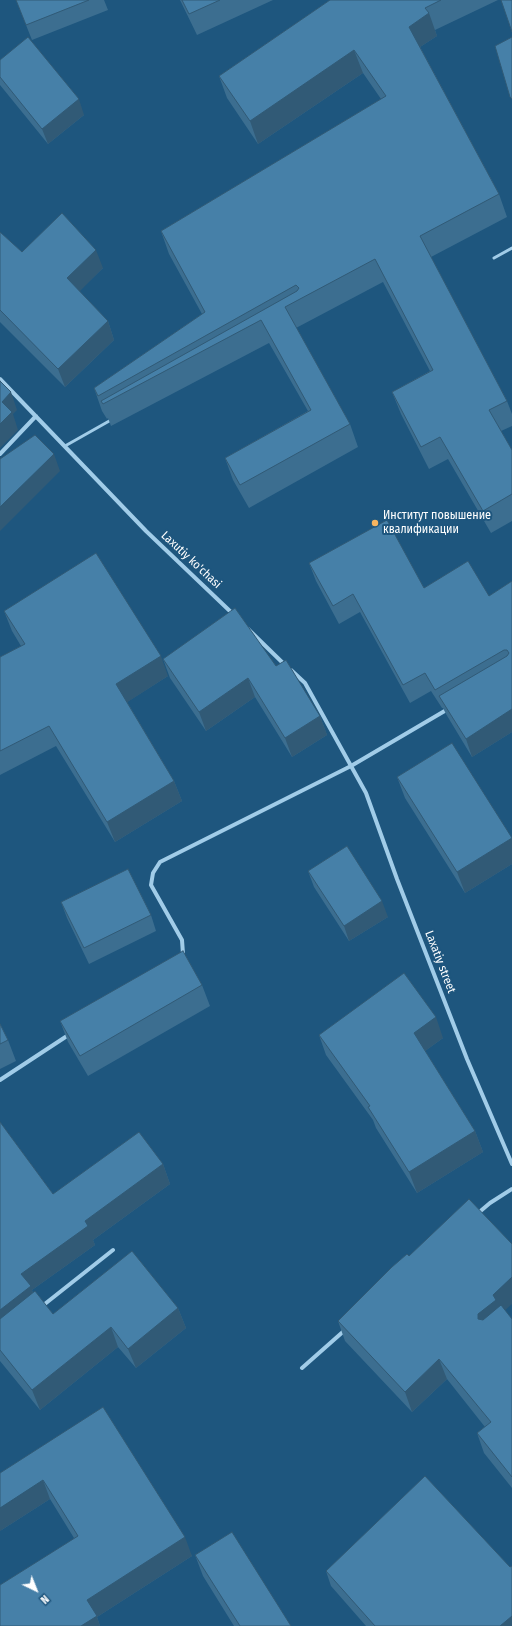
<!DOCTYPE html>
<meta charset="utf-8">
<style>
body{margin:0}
#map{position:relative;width:512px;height:1626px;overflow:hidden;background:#1e567e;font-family:"Fira Sans Condensed",sans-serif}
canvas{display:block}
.north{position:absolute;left:16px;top:1570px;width:40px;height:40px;-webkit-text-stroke:3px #1e567e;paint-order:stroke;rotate:137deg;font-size:11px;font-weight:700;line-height:16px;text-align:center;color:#fff}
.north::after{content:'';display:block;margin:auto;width:14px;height:18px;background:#fff;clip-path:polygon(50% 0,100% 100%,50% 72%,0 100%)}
</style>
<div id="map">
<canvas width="512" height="1626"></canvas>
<div class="north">N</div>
</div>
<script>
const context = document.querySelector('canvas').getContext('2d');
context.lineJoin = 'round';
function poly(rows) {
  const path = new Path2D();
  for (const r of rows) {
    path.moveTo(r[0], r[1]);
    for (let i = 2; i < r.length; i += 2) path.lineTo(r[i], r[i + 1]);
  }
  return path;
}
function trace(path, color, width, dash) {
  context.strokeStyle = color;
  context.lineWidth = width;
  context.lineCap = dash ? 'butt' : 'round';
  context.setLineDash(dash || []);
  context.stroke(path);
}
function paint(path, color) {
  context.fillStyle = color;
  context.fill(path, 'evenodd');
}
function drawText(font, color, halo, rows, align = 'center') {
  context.font = font + ' "Fira Sans Condensed",sans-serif';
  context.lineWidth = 4;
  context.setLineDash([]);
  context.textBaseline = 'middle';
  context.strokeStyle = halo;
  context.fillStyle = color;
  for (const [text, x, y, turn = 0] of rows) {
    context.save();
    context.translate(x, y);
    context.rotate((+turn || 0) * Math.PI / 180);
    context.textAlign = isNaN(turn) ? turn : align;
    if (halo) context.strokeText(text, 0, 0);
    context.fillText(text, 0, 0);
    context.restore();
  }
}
trace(poly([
 [494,258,512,248],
 [65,446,111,420]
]), '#a1cce8', 3);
trace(poly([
 [0,379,146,531,233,614],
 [0,454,36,416],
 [248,629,286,666],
 [291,670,305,683,366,793,397,879,467,1059,512,1164],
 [182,957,183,954,182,940,151,885,153,873,160,862,351,766,448,709],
 [0,1080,70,1034],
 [477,1214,490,1203,512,1189],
 [41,1307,113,1250],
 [302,1368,345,1330]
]), '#a1cce8', 4);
paint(poly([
 [16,0,104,0,108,10,32,40],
 [180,0,273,0,197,35],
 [330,0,498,0,435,30,437,36,420,47,499,194,507,217,431,257,507,401,512,414,512,426,501,431,512,450,512,521,491,533,448,459,429,469,401,414,392,392,430,371,383,282,296,328,350,424,358,447,249,508,233,480,225,458,308,411,269,343,111,426,108,418,107,419,102,411,94,388,202,314,169,254,161,231,381,99,363,73,258,144,227,98,219,76],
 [0,60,84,115,48,144,0,85],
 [0,232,22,252,103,268,79,291,108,321,114,340,65,387,0,322],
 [309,563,424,588,489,596,512,581,512,732,472,757,446,714,443,708,442,708,431,691,410,703,360,612,339,624,316,581],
 [4,611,168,676,127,702,174,781,182,801,115,842,56,746,0,775,0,657,21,646,12,631],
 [163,659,276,666,320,716,327,735,292,757,255,697,206,731,170,678],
 [397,777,512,838,512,864,465,893,405,798],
 [308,871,388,917,349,941,314,887],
 [61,902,151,915,156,931,89,964,67,918],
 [202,985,210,1006,88,1076,68,1042,60,1021],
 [0,1024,8,1040,16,1061,0,1069],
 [319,1035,443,1038,425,1051,475,1131,483,1152,417,1193,376,1128,373,1120,326,1055],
 [0,1122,53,1194,163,1164,170,1184,93,1240,95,1245,32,1290,33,1293,53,1314,178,1308,186,1328,136,1368,118,1347,40,1410,0,1361],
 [409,1256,505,1311,512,1319,512,1488,484,1453,477,1433,485,1427,447,1379,412,1412,345,1341,338,1321],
 [103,1407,192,1556,97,1617,100,1626,0,1626,74,1538,50,1499,0,1531],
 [195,1555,291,1626,234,1626,203,1576],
 [510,1567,512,1626,366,1626,331,1586,326,1571]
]), '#3c6e90');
paint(poly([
 [429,13,437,36,417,49,409,27],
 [354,50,363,73,258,144,250,121],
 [79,99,84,115,48,144,42,129],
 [96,250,103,268,74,297,67,278],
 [108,321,114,340,65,387,58,369],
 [11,392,17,410,13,414,18,430,0,448,0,424,2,402],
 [54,454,60,471,0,531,0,507],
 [161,656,168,676,123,705,116,684],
 [248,678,255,697,206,731,199,712],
 [512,709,512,732,472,757,466,739],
 [320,716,327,735,292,757,285,738],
 [174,781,182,801,115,842,107,822],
 [512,838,512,864,465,893,457,872],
 [382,901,388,917,349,941,344,926],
 [436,1017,443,1038,421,1054,414,1033],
 [475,1131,483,1152,417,1193,409,1172],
 [163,1164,170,1184,93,1240,95,1245,32,1290,38,1306,0,1336,0,1310,21,1274,85,1221],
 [512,1277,512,1304,501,1314,486,1335,478,1319,478,1314,493,1295],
 [178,1308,186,1328,136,1368,128,1349],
 [111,1327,118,1347,40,1410,32,1390],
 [439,1359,447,1379,412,1412,405,1392],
 [43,1480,50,1499,0,1531,0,1508],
 [185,1537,192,1556,97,1617,100,1626,81,1626,87,1600],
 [512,1616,512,1626,500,1626]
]), '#315a76');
const building = poly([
 [16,0,89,0,26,25,16,0],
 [182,0,220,0,189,14,182,0],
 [330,0,441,0,425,8,429,13,409,27,499,194,420,236,507,401,489,410,512,450,512,494,483,511,440,437,421,447,392,392,433,370,375,259,285,307,350,424,240,485,225,458,311,410,261,320,103,404,101,401,297,291,299,288,296,285,98,396,94,388,205,312,161,231,386,96,354,50,250,121,219,76,330,0],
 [501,0,512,0,512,32,501,0],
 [28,37,79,99,42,129,0,77,0,60,28,37],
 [512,37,512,99,510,97,495,46,512,37],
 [62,213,96,250,67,278,108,321,58,369,0,310,0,232,22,252,62,213],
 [0,381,11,392,2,402,12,412,0,424,0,381],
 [35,435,54,454,0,507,0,459,35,435],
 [387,520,424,588,468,561,489,596,512,581,512,709,466,739,439,696,507,656,509,653,507,650,504,650,435,690,425,673,403,685,353,594,333,606,309,563,387,520],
 [96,553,161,656,116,684,174,781,107,822,49,726,0,751,0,657,25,644,4,611,96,553],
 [235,608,276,666,286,660,320,716,285,738,248,678,199,712,163,659,235,608],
 [452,743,512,838,457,872,397,777,452,743],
 [347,846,382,901,344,926,308,871,347,846],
 [128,869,151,915,84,948,61,902,128,869],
 [183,951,202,985,80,1056,60,1021,183,951],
 [404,973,436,1017,414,1033,475,1131,409,1172,368,1107,370,1106,319,1035,404,973],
 [0,1024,8,1040,0,1044,0,1024],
 [0,1122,53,1194,139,1132,163,1164,85,1221,88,1226,21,1274,31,1286,0,1310,0,1122],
 [469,1199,512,1244,512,1277,493,1295,496,1300,478,1314,478,1319,483,1320,501,1305,512,1319,512,1477,477,1433,491,1422,439,1359,405,1392,338,1321,392,1267,407,1254,409,1256,469,1199],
 [132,1251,178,1308,128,1349,111,1327,32,1390,0,1350,0,1319,35,1291,53,1314,132,1251],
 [103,1407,185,1537,87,1600,97,1616,81,1626,0,1626,0,1585,78,1536,43,1480,0,1508,0,1473,103,1407],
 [425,1476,510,1567,512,1566,512,1616,500,1626,375,1626,326,1571,425,1476],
 [232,1532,291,1626,240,1626,195,1555,232,1532]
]);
paint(building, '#4680a8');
trace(building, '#315a76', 1);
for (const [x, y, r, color] of [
 [375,523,4,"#f7b560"]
]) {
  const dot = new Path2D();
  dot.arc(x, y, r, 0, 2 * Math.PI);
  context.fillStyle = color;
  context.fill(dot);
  trace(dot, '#1e567e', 1.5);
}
drawText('12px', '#fff', '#1e567e', [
 ["Институт повышение",383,516],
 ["квалификации",383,530]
], 'left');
drawText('12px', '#fff', '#1e567e', [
 ["Laxutiy ko'chasi",191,560,43],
 ["Laxatiy street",440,962,69]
]);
</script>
